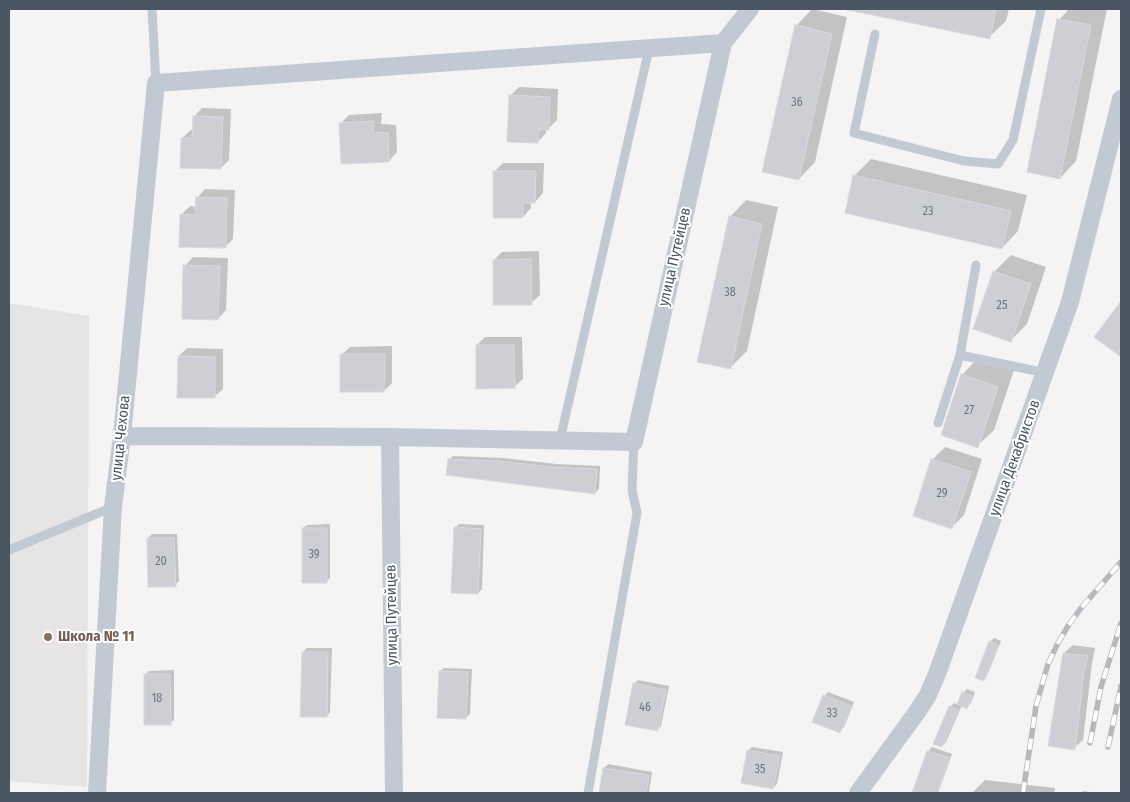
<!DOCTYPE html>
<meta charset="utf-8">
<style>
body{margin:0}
#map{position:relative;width:1130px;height:802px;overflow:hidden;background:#f5f3f3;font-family:"Fira Sans Condensed",sans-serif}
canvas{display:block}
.frame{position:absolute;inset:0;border:10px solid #4a5661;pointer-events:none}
</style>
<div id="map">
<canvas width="1130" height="802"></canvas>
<div class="frame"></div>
</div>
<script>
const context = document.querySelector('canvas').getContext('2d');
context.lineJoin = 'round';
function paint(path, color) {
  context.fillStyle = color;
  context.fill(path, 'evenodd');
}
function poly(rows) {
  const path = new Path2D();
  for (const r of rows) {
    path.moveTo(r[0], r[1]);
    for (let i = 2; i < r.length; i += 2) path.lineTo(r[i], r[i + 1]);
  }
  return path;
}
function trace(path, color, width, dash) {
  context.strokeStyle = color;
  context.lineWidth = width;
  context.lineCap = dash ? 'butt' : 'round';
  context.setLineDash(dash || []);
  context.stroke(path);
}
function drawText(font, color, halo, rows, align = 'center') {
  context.font = font + ' "Fira Sans Condensed",sans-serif';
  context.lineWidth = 4;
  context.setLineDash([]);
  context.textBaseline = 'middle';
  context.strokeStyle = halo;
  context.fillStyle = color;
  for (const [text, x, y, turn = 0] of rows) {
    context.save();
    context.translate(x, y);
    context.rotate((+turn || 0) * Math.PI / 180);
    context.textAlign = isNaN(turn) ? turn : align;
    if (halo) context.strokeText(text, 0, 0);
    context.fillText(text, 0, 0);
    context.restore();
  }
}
paint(poly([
 [9,303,89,316,87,787,9,781]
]), '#e6e4e5');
paint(poly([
 [812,9,847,17,815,162,799,179,796,26],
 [849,9,1009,9,1006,21,989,37],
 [1069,9,1107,9,1076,161,1060,178,1059,20],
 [519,87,558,89,557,120,548,129,546,129,546,133,538,142,510,96],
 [202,108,231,109,229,160,221,168,182,138,191,130,194,130,194,117],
 [382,113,381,124,396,125,397,152,389,161,341,123,349,115],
 [871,159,1027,195,1018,231,1002,248,854,176],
 [503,163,544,163,543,193,535,202,531,202,531,208,523,217,495,171],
 [205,189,235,190,233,239,225,247,181,215,190,206,197,207,197,198],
 [746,200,778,207,747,351,730,368,730,217],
 [539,251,540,295,531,303,494,260,502,252],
 [1011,255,1046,267,1027,324,1011,340,994,272],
 [193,257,228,258,226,310,218,319,185,266],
 [1121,303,1121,355,1096,336],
 [485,337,522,337,523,379,514,387,477,345],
 [392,346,392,383,384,391,341,355,350,347],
 [187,348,223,349,223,389,214,397,179,356],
 [978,358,1014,370,994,430,977,446,962,375],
 [945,447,982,459,964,515,952,527,932,460],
 [453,456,504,458,556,464,600,466,599,489,595,493,449,460],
 [330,524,330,578,326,582,303,528,307,525],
 [459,524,484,525,482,589,478,593,455,528],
 [152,534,177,534,179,581,175,585,148,538],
 [994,638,1001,641,987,676,984,680,990,642],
 [1073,645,1095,648,1092,663,1083,740,1074,748,1064,653],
 [307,648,332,648,330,712,327,716,303,652],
 [444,668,472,669,470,714,466,718,440,671],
 [174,670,174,720,170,723,145,675,149,671],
 [638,680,669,686,661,726,657,730,634,684],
 [967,689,975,692,971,703,967,707,962,705,946,742,942,746,950,707,954,703,958,705,963,693],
 [828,692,854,702,844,727,840,731,824,696],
 [752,747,783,752,777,784,773,788,748,751],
 [932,747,952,754,938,793,913,793,928,751],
 [608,764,652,772,649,793,600,793,604,768],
 [985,780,1055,788,1054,793,972,793],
 [1083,791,1098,793,1081,793]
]), '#0003');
const building = poly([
 [843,9,996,9,990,39,843,9],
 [1057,19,1091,25,1060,179,1027,172,1057,19],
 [795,25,832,34,799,180,762,172,795,25],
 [509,95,550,97,549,130,539,130,538,143,507,142,509,95],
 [193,116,223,117,221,169,180,168,181,138,192,138,193,116],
 [374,121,373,132,388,133,389,162,341,164,339,123,374,121],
 [493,171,536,171,535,203,523,203,523,218,493,218,493,171],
 [853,175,1011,211,1002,249,845,213,853,175],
 [196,197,227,198,226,248,179,247,180,214,195,215,196,197],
 [729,216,762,224,731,369,697,362,729,216],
 [531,259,532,305,493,305,493,260,531,259],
 [183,265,220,266,218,320,182,319,183,265],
 [993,271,1031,284,1011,342,973,329,993,271],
 [1121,301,1121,357,1094,337,1121,301],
 [476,345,514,345,515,388,476,389,476,345],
 [340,354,385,354,384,392,340,392,340,354],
 [178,356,215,357,215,398,177,398,178,356],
 [961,374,998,387,978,448,941,435,961,374],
 [448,459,499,461,552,467,597,469,595,494,446,475,448,459],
 [931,459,971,472,952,529,913,516,931,459],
 [454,527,481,529,478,594,451,593,454,527],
 [302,528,327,528,327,583,302,583,302,528],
 [147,538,174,538,176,587,148,587,147,538],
 [989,641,998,645,984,681,975,678,989,641],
 [302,652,328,652,327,717,300,717,302,652],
 [1063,653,1088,656,1084,672,1075,750,1048,746,1063,653],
 [439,671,468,672,466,719,437,718,439,671],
 [144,674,170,674,171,725,144,725,144,674],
 [633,683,666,690,658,731,625,725,633,683],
 [962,692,972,696,967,709,957,704,962,692],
 [823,695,851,706,840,733,812,722,823,695],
 [949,706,958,710,942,747,933,744,949,706],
 [747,750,780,756,773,789,741,783,747,750],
 [927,751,949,758,937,793,912,793,927,751],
 [603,768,649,775,646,793,599,793,603,768]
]);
paint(building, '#cdcfd5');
trace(building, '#d7d9de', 1);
trace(poly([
 [152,9,156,83],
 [875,34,854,133,964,161,998,164,1013,140,1041,9],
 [960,355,1046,373],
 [938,423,960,355,976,265],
 [560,440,649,49],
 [9,550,113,507],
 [588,793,637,513,632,490,634,442]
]), '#c1cad2', 9);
trace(poly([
 [122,436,390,437,634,442,723,43,750,9],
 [390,437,394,793],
 [97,793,113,507,122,436,156,83,723,43],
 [858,793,917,712,928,695,937,674,1070,302,1121,99]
]), '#c1cad2', 18);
const rail = poly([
 [1090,743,1101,687,1121,623],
 [1108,747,1121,686],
 [1023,793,1036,706,1048,664,1058,643,1068,626,1081,608,1121,562]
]);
trace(rail, '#b5b8bd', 5.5);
trace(rail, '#fff', 4, [11]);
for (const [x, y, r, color] of [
 [48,637,5,"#8d6e63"]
]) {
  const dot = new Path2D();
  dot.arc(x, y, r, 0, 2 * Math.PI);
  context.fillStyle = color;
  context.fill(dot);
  trace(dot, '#fff', 2);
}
drawText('12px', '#6b747e', null, [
 ["36",797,103],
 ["23",928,212],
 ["38",730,293],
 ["25",1002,306],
 ["27",969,411],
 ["29",942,494],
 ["39",314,555],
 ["20",161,562],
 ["18",157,699],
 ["46",645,708],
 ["33",832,714],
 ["35",760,770]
]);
drawText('15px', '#4a5661', '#fff', [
 ["улица Путейцев",675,257,-77],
 ["улица Чехова",121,438,-84],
 ["улица Декабристов",1015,458,-70],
 ["улица Путейцев",392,615,-91]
]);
drawText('bold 15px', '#785e54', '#fff', [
 ["Школа № 11",58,637]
], 'left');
</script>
